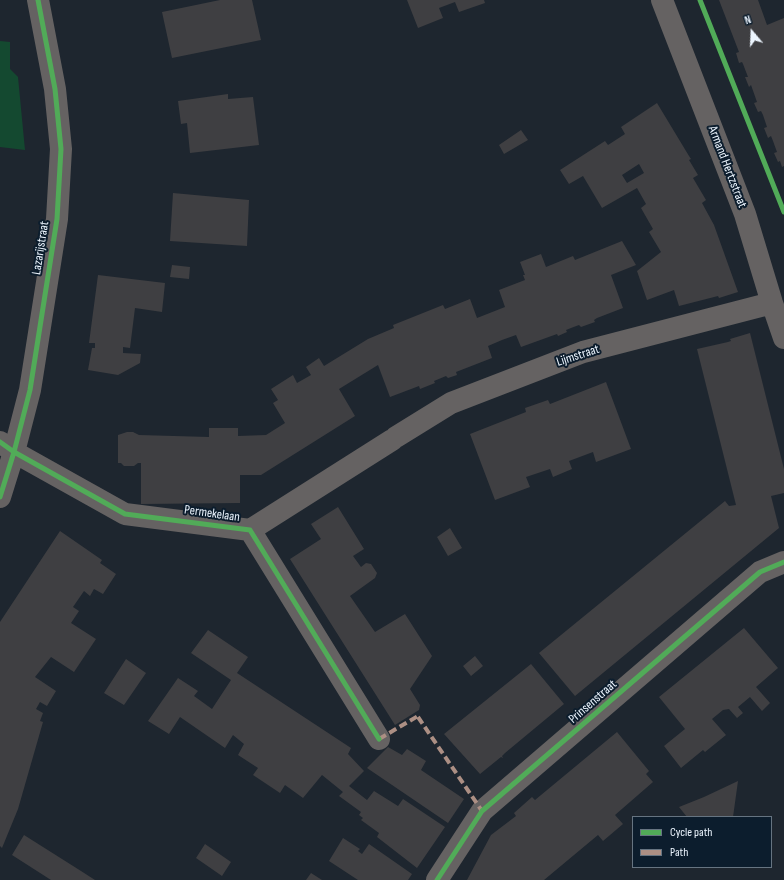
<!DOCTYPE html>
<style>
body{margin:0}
#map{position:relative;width:784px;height:880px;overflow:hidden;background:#1e262f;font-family:"Sofia Sans Condensed",sans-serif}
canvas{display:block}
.legend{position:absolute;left:632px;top:816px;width:140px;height:52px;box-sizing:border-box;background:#0c1d2d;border:1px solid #667481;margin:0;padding:5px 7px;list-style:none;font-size:12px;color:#edf6ff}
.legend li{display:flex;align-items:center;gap:8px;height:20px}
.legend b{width:20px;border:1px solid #667481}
.north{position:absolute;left:732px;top:12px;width:40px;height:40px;-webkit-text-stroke:3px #0c1d2d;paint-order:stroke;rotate:341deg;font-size:11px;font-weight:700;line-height:16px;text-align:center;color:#edf6ff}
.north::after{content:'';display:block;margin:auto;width:14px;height:18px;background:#edf6ff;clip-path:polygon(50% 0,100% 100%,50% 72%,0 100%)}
</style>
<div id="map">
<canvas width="784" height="880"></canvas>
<ul class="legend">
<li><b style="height:5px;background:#51ab58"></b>Cycle path</li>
<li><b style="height:5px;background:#ac8f84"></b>Path</li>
</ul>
<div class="north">N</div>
</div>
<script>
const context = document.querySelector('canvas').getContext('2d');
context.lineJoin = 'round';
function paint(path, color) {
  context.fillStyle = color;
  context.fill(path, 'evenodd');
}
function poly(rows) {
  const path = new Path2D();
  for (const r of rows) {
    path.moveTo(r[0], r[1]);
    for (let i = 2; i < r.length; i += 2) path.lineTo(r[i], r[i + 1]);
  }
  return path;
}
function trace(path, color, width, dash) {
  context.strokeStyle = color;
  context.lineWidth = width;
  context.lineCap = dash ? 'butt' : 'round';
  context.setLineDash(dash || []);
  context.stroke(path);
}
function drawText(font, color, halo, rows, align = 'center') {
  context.font = font + ' "Sofia Sans Condensed",sans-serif';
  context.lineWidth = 4;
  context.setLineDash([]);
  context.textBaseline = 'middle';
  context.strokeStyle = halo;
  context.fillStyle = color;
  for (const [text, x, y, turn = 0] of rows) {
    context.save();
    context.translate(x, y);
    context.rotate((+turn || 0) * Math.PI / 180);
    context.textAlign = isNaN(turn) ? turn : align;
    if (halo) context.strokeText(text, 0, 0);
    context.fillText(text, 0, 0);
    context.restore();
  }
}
paint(poly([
 [0,41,10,42,10,69,18,77,25,150,0,147]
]), '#144930');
paint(poly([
 [220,0,252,0,261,40,172,58,162,12],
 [407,0,484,0,485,3,459,12,455,2,439,8,443,18,418,28],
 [719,0,758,0,767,25,784,18,784,166,782,167,780,161,778,162,774,153,777,152,773,141,771,136,768,138,764,128,767,127,763,115,761,111,758,112,754,103,757,102,751,85,749,87,745,77,748,77,743,64,742,62,739,63,736,53,739,52],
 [228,94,228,99,253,97,259,145,190,153,187,123,181,124,178,101],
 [657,103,689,156,691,159,689,160,698,175,693,178,706,200,702,203,714,225,738,292,719,298,718,296,679,306,674,290,647,300,637,271,661,252,649,232,653,229,641,208,646,204,637,188,602,208,583,176,569,184,560,170,605,141,608,145,625,134,621,127],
 [639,164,644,173,627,183,622,175],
 [521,130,528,140,504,154,499,145],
 [173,193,249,200,247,246,170,241],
 [622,241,636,265,611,275,623,308,597,318,594,320,595,322,581,327,579,325,571,328,566,330,567,332,558,336,557,334,521,347,516,335,502,340,488,346,492,358,456,372,457,375,448,378,446,376,434,381,435,383,420,389,419,386,390,397,378,365,339,389,355,416,261,475,240,475,240,503,141,504,141,463,138,463,134,466,124,466,121,463,118,463,118,435,127,432,133,432,139,435,209,437,209,428,238,428,238,436,266,435,285,423,273,403,278,400,271,389,293,375,297,383,311,375,306,367,319,358,324,366,368,339,394,328,393,325,443,305,445,309,470,299,477,318,505,307,499,290,525,280,523,275,525,275,520,262,541,254,546,267,573,256,575,260],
 [172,265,190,267,189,279,170,277],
 [98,275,165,283,162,312,135,308,130,348,123,347,123,353,141,354,140,363,118,375,88,370,92,348,95,348,95,343,89,343],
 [750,333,784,469,784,493,771,496,779,528,575,696,539,653,725,501,729,506,736,505,697,349,728,342,731,341,730,339],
 [606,382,631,449,596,462,593,452,569,461,572,469,553,477,550,469,526,477,530,487,495,500,470,434,526,412,525,408,548,400,550,404],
 [338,507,364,549,353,556,361,567,366,563,371,564,377,573,375,578,350,596,375,632,405,614,432,656,410,689,420,705,419,710,395,725,290,559,321,539,311,524],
 [450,528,462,548,448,556,437,537],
 [60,531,102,560,100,563,116,574,103,594,94,589,90,596,84,591,73,607,79,611,71,623,96,639,74,672,51,657,35,677,56,691,47,706,40,702,36,709,43,713,40,721,43,722,18,809,2,848,0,846,0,622],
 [744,628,778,668,756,687,770,703,762,711,750,697,738,707,743,713,737,718,729,709,723,710,712,719,726,735,705,752,703,750,681,768,664,746,685,729,659,697],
 [208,630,248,657,237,673,351,748,348,754,364,771,349,786,367,800,374,791,398,806,403,799,445,827,417,868,377,837,379,833,361,820,363,818,359,815,361,812,339,796,343,792,322,775,303,798,285,785,280,793,253,775,258,768,238,755,244,744,233,735,225,748,180,717,169,734,148,721,178,678,198,691,194,696,212,709,231,680,191,653],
 [475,656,483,666,471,676,463,666],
 [126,659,146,673,124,705,104,693],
 [531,664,564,704,505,753,502,756,503,758,501,757,480,774,444,734],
 [617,732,649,771,646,774,653,782,615,815,623,824,603,841,598,835,544,880,467,880,491,835,516,816,514,813,532,797,535,800],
 [388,747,402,755,407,749,426,761,421,770,464,799,448,823,367,768],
 [738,781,733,817,687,817,679,807,704,797],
 [24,835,81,871,95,880,51,880,12,855],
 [343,838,360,849,358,851,362,854,369,844,412,874,408,880,358,880,329,861],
 [205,844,231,862,222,876,196,858],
 [311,873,322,880,306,880]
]), '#3f3f42');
trace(poly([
 [662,0,745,214,772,303,784,338],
 [396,437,451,403,583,352,772,303],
 [0,442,14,452,125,514,250,530,379,739],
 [0,497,14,452,30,390,57,219,61,149,55,89,38,0],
 [250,530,392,440],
 [437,880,482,811,760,572,784,562]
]), '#656262', 22);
trace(poly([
 [418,717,482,811],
 [379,739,418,716]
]), '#ac8f84', 4, [8, 4]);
trace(poly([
 [700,0,784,212],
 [0,442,14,452,125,514,250,530,379,739],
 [0,497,14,452,30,390,57,219,61,149,55,89,38,0],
 [437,880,482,811,760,572,784,562]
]), '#51ab58', 5);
drawText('13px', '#edf6ff', '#0c1d2d', [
 ["Armand Hertzstraat",727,167,69],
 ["Lazarijstraat",41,248,-81],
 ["Lijmstraat",578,356,-18],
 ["Permekelaan",212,514,8],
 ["Prinsenstraat",593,702,-41]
]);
</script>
